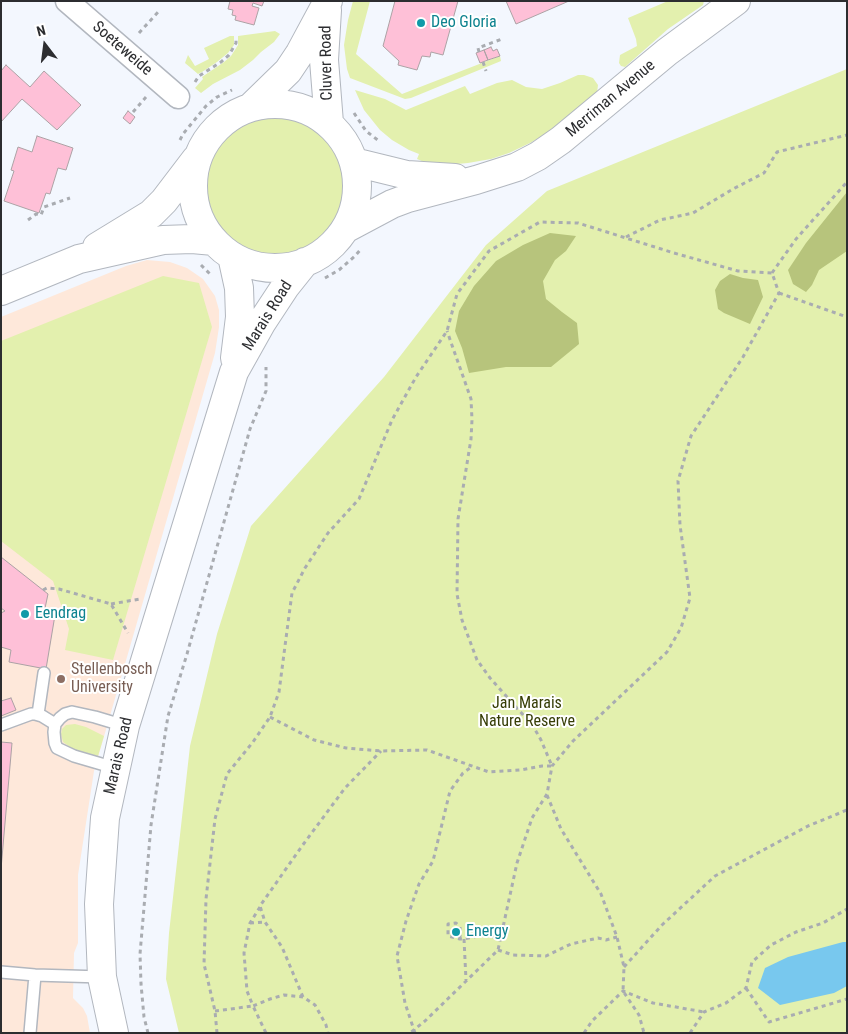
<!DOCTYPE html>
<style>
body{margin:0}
#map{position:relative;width:848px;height:1034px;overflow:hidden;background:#f3f7fe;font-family:"Roboto Condensed",sans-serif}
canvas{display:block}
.frame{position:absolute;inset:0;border:2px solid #2c2d30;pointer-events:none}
.north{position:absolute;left:20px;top:20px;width:50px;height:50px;-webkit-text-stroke:4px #fff;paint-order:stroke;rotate:345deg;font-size:14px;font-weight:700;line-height:20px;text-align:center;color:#2c2d30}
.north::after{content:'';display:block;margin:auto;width:18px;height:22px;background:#2c2d30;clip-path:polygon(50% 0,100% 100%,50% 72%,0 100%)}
</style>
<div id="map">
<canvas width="848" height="1034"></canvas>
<div class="frame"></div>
<div class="north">N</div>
</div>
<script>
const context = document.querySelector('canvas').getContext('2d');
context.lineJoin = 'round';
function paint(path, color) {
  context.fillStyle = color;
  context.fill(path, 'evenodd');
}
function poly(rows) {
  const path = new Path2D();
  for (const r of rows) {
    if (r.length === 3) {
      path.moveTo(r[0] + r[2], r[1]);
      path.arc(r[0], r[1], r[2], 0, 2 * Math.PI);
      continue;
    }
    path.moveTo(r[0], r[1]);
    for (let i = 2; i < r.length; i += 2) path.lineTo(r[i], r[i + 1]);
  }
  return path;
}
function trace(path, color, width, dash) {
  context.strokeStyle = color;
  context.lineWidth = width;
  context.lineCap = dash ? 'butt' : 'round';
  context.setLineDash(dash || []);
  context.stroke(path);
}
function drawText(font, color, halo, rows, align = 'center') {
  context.font = font + ' "Roboto Condensed",sans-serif';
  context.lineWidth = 4;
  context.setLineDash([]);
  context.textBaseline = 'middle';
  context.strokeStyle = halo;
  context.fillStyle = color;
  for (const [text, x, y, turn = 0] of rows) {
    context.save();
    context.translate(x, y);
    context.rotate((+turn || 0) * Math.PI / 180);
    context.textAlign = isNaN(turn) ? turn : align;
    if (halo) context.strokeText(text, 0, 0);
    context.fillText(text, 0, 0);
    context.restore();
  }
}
paint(poly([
 [147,260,170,262,187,268,203,279,215,296,219,310,219,327,215,353,94,771,78,875,78,943,74,953,73,998,83,1008,87,1016,90,1033,1,1033,1,317,126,266]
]), '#fee8da');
paint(poly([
 [353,1,370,1,356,54,402,94,500,56,501,61,411,98,405,99,350,78,347,69,344,45,348,20],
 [668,1,704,1,703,5,668,29,625,67,621,66,619,63,620,55,637,46,636,39,628,18],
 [275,31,280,34,274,42,261,52,253,60,240,70,213,84,201,93,195,88,203,79,202,77,224,62,231,56,238,45,238,36],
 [230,36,234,36,234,45,228,53,217,62,202,72,198,74,185,63,188,55,195,66,209,59,204,48],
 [847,69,847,1033,179,1033,166,979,169,933,190,746,217,634,251,526,384,377,486,245,547,191],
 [578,75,584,75,593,78,598,85,597,93,556,128,530,143,509,153,491,159,468,163,446,165,424,162,417,159,419,154,409,150,392,140,380,130,364,110,355,90,385,99,406,110,465,86,470,94,497,83,512,80,526,87,542,89,560,83],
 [276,186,71],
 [163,276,199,283,212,327,113,660,65,650,69,629,53,581,1,541,1,341],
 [75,724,86,727,104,736,98,756,73,749,63,742,61,734,62,729,66,725]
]), '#e3f0ae');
paint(poly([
 [847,192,847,251,819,270,812,285,806,292,793,284,788,270,806,243],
 [550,233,576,236,566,251,555,260,543,281,546,299,562,312,577,323,579,344,551,367,506,367,469,373,462,348,455,331,459,311,474,286,496,261,523,245],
 [730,274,743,278,758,280,763,297,750,324,724,313,718,309,715,290,720,281]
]), '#b7c47c');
paint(poly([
 [843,942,847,942,847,986,834,993,780,1005,758,988,765,968,788,957]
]), '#78c8ee');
const building = poly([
 [230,1,264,1,262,6,253,3,252,6,259,8,254,25,235,20,236,16,232,15,233,10,228,9,230,1],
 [395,1,458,1,443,55,431,52,430,57,422,56,417,70,398,65,399,61,383,46,395,1],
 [506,1,569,1,516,24,506,1],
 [491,47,493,51,497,49,500,56,488,60,484,50,491,47],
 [484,50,488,60,480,63,476,53,484,50],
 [6,65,30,87,44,71,81,105,57,130,22,99,1,122,1,71,6,65],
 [128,111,135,117,130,124,123,118,128,111],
 [37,136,73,148,66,170,58,168,50,194,46,193,39,213,4,201,14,171,11,170,18,147,32,152,37,136],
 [1,557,48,594,44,613,55,615,46,669,9,662,11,650,1,647,1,613,5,611,1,608,1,557],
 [11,698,16,710,1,716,1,701,11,698],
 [1,742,12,743,1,869,1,742]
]);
paint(building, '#fec0d7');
trace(building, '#aca2a5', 1);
const service = poly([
 [38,714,44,673],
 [1,725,31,714,35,714,42,716,55,724],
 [115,768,74,756,57,748,55,743,54,732,55,724,60,718,65,714,72,712,95,717,125,726],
 [1,972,35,975,102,977],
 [30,1033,35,975]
]);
const minor = poly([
 [67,1,178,97]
]);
const tertiary = poly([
 [327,10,324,60,329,123],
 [275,186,82],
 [251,107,288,71,300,53,328,1],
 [354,162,407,175,455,178],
 [345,229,392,204,408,198,476,180,517,167,538,156,561,140,667,52,736,1],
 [97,247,151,214,164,201,196,159],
 [232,256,239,288,240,317,235,358],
 [1,291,79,259,163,240,192,239,214,241],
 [114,1033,102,977,99,904,105,818,125,726,234,372,262,322,285,287,305,262]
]);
trace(service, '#b2b7bf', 14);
trace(minor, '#b2b7bf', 25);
trace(tertiary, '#b2b7bf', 30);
trace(poly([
 [139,33,159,11],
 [479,52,478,48,502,39],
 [483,62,486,71],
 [195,82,199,76,221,62,229,55,236,43,236,37],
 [133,112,146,97],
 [354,113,366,131,379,141],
 [180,140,183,134,206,106,217,97,232,90],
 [28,220,36,214,41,215,44,207,70,198],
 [626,237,660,220,693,213,733,189,764,173,777,152,847,135],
 [201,265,211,275],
 [772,273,796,239,847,182],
 [325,278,339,270,355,256,361,249],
 [779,293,847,317],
 [43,590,47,588,59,589,111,604,128,633],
 [111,604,140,599],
 [270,717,314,740,346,748,381,751,427,750,489,772,521,770,542,766,552,766,541,740,533,726,490,678,477,660,462,620,457,594,458,519,471,439,472,420,471,399,447,331],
 [547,795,561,829,601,894,617,937,624,967,623,991,639,1015,644,1033],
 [260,907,250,923,244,953,247,991,253,1006,270,999,284,995,303,997,315,1005,326,1025,328,1033],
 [250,923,265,922],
 [460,939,460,927,456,923,448,924,448,936,460,939,464,939,483,935,500,938],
 [464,939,466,980],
 [498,950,513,955,546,956,571,944,598,938,606,940,617,937],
 [624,967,662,925,715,876,808,826,847,810],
 [746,988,769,1022,847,999],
 [303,997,282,947,265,922,260,906,302,846,345,788,381,751],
 [215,1011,253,1006,266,1033],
 [148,1033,144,1017,141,984,140,954,151,825,168,716,187,654,250,429,266,391,266,367],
 [217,1033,215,1011,204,964,206,899,215,819,227,774,253,742,270,717,279,692,288,623,292,593,305,568,328,533,359,499,392,420,416,377,447,331,457,294,489,251,540,222,578,223,674,253,738,271,772,273,779,293,743,357,691,436,678,481,680,525,690,598,681,628,667,652,573,741,552,766,547,794,532,818,517,863,498,950,425,1021,410,1033],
 [415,1033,405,1003,397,956,406,921,419,884,433,861,450,791,463,773,473,766],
 [584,1033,592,1021,623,991,653,1003,704,1012],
 [690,1033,704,1012,726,1003,746,988,752,962,771,945,796,932,823,923,847,909]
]), '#a9acb1', 3, [4, 4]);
trace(service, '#fff', 11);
trace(minor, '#fff', 22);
trace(tertiary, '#fff', 28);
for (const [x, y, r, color] of [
 [421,23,5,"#0f9aa8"],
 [25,614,5,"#0f9aa8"],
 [61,679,5,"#8d6e63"],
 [456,932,5,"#0f9aa8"]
]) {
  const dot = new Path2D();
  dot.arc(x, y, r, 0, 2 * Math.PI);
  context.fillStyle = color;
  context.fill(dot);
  trace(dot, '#fff', 2);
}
drawText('16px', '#0d838f', '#fff', [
 ["Deo Gloria",431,23],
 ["Eendrag",35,614],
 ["Energy",466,932]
], 'left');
drawText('16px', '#2c2d30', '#fff', [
 ["Soeteweide",122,49,41],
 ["Cluver Road",327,63,-91],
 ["Merriman Avenue",611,99,-40],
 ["Marais Road",268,316,-58],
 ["Marais Road",119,756,-77]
]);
drawText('16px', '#785e54', '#fff', [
 ["Stellenbosch",71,670],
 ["University",71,688]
], 'left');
drawText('16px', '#363d05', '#fff', [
 ["Jan Marais",527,704],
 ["Nature Reserve",527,722]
]);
</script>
